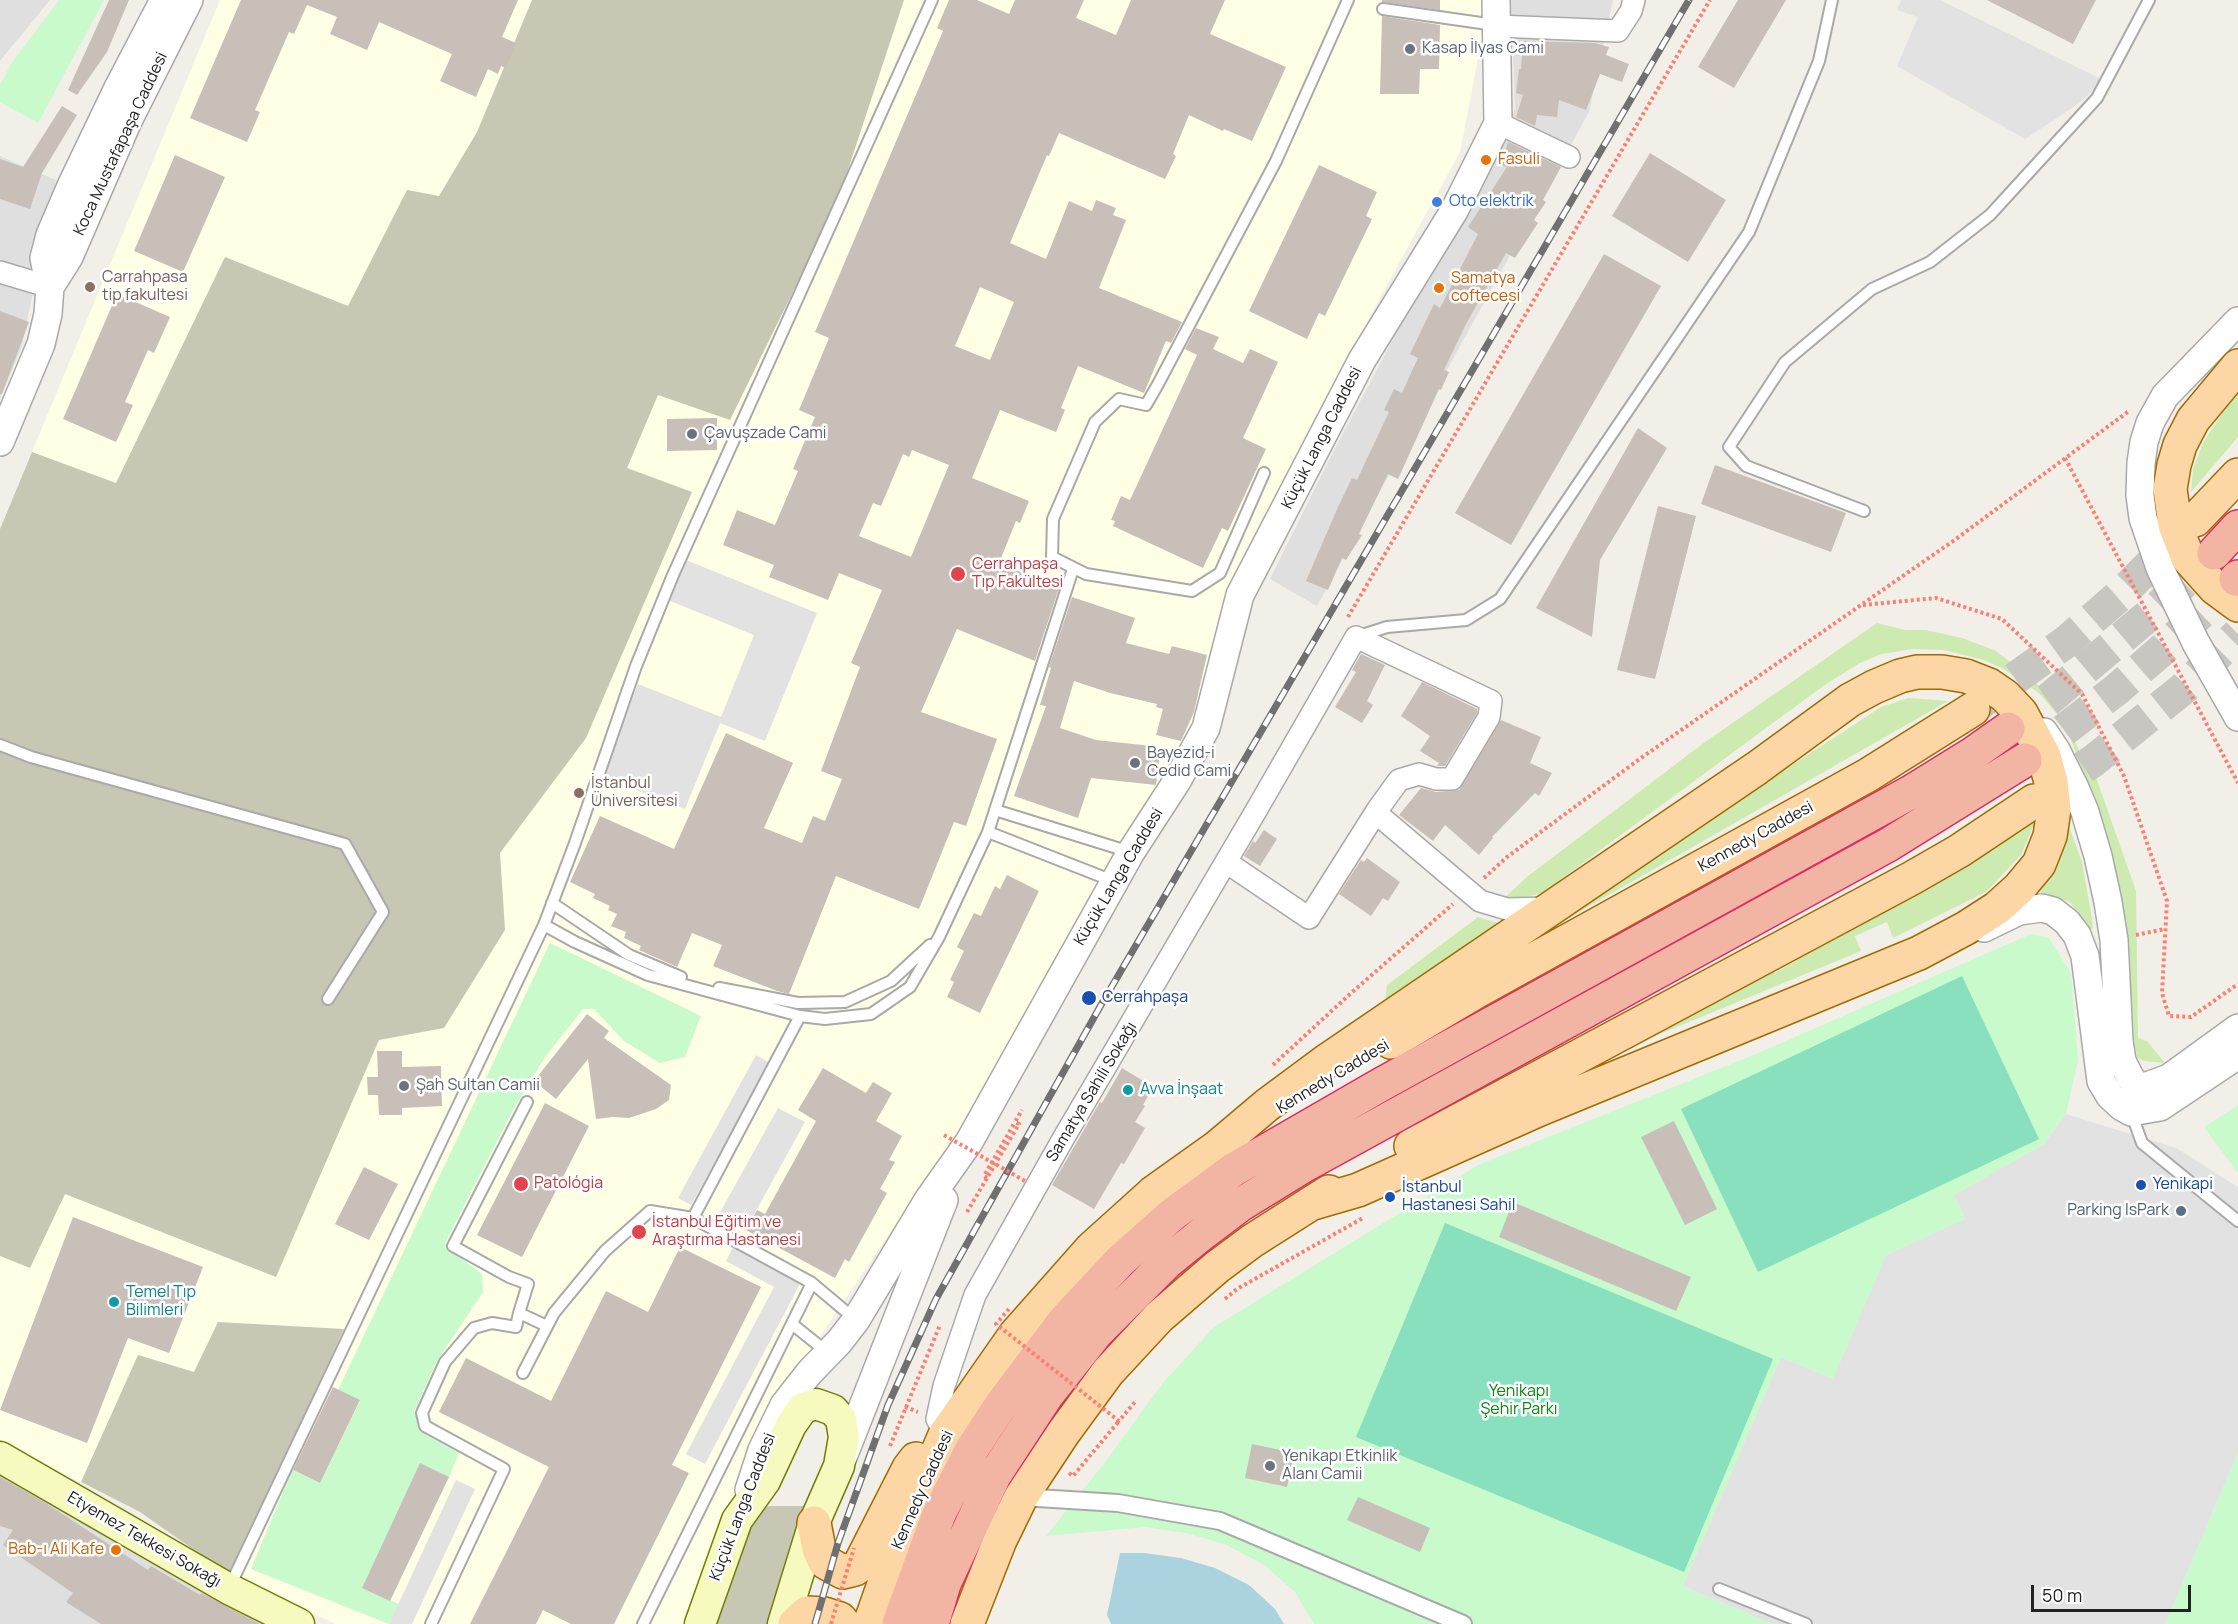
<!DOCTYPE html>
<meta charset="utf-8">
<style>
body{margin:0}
#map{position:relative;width:2238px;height:1624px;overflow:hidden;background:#f2efe9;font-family:Manrope,sans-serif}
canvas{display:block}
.scale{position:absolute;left:2031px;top:1585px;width:160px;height:27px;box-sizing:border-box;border:3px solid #222;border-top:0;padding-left:8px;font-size:18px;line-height:21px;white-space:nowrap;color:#222;-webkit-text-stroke:4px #fff;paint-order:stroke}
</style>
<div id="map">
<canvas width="2238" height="1624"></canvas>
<div class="scale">50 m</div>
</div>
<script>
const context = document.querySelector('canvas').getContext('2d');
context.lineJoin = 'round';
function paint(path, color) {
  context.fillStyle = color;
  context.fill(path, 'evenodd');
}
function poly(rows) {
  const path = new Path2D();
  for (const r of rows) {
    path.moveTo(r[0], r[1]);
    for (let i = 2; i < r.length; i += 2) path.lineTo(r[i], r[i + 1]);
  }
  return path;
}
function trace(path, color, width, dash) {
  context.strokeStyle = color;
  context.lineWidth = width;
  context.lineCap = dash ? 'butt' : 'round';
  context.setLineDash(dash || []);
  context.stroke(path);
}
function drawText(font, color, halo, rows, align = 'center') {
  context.font = font + ' Manrope,sans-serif';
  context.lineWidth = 5;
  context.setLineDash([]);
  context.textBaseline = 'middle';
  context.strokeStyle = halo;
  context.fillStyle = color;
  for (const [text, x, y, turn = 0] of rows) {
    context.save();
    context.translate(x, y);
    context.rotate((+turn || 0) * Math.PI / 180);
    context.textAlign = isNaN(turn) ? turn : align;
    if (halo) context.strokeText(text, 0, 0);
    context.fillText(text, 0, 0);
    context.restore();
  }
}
paint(poly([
 [0,0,50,0,0,61],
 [1511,0,1613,0,1589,112,1317,606,1270,579,1330,458,1515,109],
 [0,156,56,180,22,346,0,399],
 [0,1469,280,1624,0,1624]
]), '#e0dfdf');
paint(poly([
 [220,0,1484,0,1485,22,1460,152,1383,292,1228,588,1198,722,956,1135,781,1394,751,1457,685,1624,336,1624,231,1576,140,1512,11,1448,0,1439,0,529]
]), '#ffffe5');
paint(poly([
 [532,0,904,0,838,200,730,420,658,395,627,468,692,492,586,738,500,853,505,930,444,1028,379,1040,276,1277,65,1194,30,1268,0,1256,0,529,32,452,116,483,225,257,348,306,407,190,439,196,477,132],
 [218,1322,344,1329,231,1576,140,1512,81,1482,138,1355,194,1372],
 [770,1506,805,1506,770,1624,712,1624,753,1510]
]), '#c7c7b4');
paint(poly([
 [2238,393,2238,437,2191,492,2193,469,2203,443,2230,401],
 [1877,623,1905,630,1926,630,1962,638,1994,650,2033,679,2062,715,2090,773,2097,780,2136,891,2138,1038,2147,1041,2165,1063,2144,1061,2137,1057,2134,1041,2129,963,2121,899,2110,852,2073,745,2060,718,2040,694,2002,668,1984,660,1944,650,1913,649,1882,654,1860,663,1826,684,1542,893,1499,903,1528,876,1705,742],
 [1909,698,1948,701,1537,936,1671,844,1881,707],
 [2035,822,2021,855,1986,892,1893,938,1887,922,1855,936,1861,951,1614,1053,1770,968,1775,973],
 [2064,823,2069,826,2082,862,2092,919,2093,928,2088,930,2070,902,2037,891],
 [1478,917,1501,924,1385,1003,1387,985]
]), '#cdebb0');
paint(poly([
 [59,0,104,0,38,123,0,102,0,85,11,64],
 [2031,934,2048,937,2071,973,2078,1060,2066,1114,2044,1144,1954,1195,1965,1219,1886,1255,1833,1379,1781,1357,1683,1586,1773,1624,1314,1624,1295,1592,1263,1564,1224,1544,1186,1533,1145,1527,1046,1536,1106,1461,1162,1384,1214,1327,1478,1165,1756,1054],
 [550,943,701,1016,685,1057,660,1063,624,1041,594,1009,583,1009,545,1057,513,1110,445,1243,459,1257,482,1274,483,1292,437,1361,414,1412,424,1434,459,1453,449,1477,420,1464,362,1588,399,1604,389,1624,251,1569,292,1470,320,1483,360,1401,338,1390],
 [2238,1105,2238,1173,2204,1127],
 [2238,1452,2238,1624,2165,1624]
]), '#c8facc');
paint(poly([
 [1962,976,2039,1139,1758,1272,1681,1109],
 [1445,1223,1773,1359,1684,1572,1356,1437]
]), '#88e0be');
paint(poly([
 [1901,0,1940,0,2099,78,2099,85,2078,104,2025,139,1897,66,1918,17,1897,10],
 [686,560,817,613,765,741,720,723,685,809,600,776,638,684,721,717,754,635,670,601],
 [756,1055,770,1063,691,1205,678,1198],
 [778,1108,805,1122,745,1231,718,1216],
 [2066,1114,2176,1148,2238,1187,2238,1452,2165,1624,1773,1624,1683,1586,1781,1357,1833,1379,1886,1255,1965,1219,1954,1195,2044,1144],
 [733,1247,801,1282,705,1464,686,1454,774,1287,726,1261],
 [456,1480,475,1489,412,1624,389,1624]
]), '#e2e2e2');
paint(poly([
 [1120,1553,1144,1553,1181,1558,1215,1568,1249,1585,1275,1609,1284,1624,1111,1624,1107,1615]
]), '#aad3df');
paint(poly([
 [109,0,129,0,107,52,77,95,68,90],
 [241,0,518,0,502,37,516,43,506,68,501,66,498,74,488,69,476,97,440,81,452,54,379,22,367,50,330,34,337,17,307,5,294,34,289,32,255,110,260,112,247,142,190,118],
 [949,0,977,0,1009,14,1015,0,1084,0,1076,18,1116,35,1131,0,1225,0,1210,34,1286,67,1252,141,1224,129,1223,131,1189,115,1173,154,1176,156,1165,179,1059,133,1049,156,1047,155,1010,243,1046,259,1069,201,1092,211,1096,200,1116,208,1113,215,1126,220,1099,288,1182,322,1171,343,1166,341,1144,393,1078,366,1061,408,1065,410,1056,432,1000,410,972,478,1029,501,1020,523,1016,521,999,563,1059,588,1035,661,957,629,921,712,997,739,966,826,954,822,919,909,836,876,789,994,777,991,713,966,722,945,692,933,677,967,639,950,641,946,624,938,626,932,611,926,617,914,608,910,610,906,593,898,595,894,570,882,600,816,674,849,726,733,793,763,764,828,802,843,813,816,825,821,842,779,821,771,860,667,851,663,882,590,839,573,828,600,769,577,774,565,723,545,737,510,775,525,798,471,793,469,815,417,799,410,829,338,815,332,943,31,937,28],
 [980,287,1014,302,990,360,955,346],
 [912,450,949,465,911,557,859,536,873,503,881,506,903,454,909,457],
 [1382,0,1440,0,1440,10,1382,2],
 [1738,0,1786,0,1734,88,1698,67],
 [1987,0,2096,0,2073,44],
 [1382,16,1440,25,1439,69,1420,69,1419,94,1380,94],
 [1523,41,1594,43,1609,47,1606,55,1629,64,1622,82,1600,74,1586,110,1559,100,1557,117,1537,115,1535,126,1516,117,1523,95,1516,93,1519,69,1521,69],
 [62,106,77,115,42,173,30,209,0,199,0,159,23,167],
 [1508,142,1561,167,1543,200,1546,202,1534,220,1538,223,1515,258,1506,253,1466,324,1444,370,1449,372,1441,390,1439,389,1398,479,1388,474,1359,534,1362,535,1346,560,1342,558,1328,590,1306,581,1338,507,1352,478,1357,480,1389,412,1384,410,1394,389,1402,393,1410,375,1418,358,1410,354,1434,304,1440,308,1478,234,1468,227,1507,167,1501,165],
 [1650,153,1726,200,1688,262,1612,216],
 [175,155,225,177,183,272,134,251],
 [1319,165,1377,192,1366,216,1372,219,1325,316,1319,313,1307,339,1249,311],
 [1604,254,1661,286,1511,545,1455,513],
 [117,294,170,317,154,353,148,350,125,402,133,405,116,442,63,419],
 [0,311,29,322,2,394,0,394],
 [1196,328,1219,337,1213,349,1243,363,1250,349,1278,362,1243,438,1266,449,1228,531,1222,528,1203,568,1113,526,1115,521,1111,520,1121,496,1130,500,1197,355,1185,349],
 [717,418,717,450,667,451,667,419],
 [1638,428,1667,448,1600,560,1592,637,1536,608],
 [1715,465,1846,513,1831,552,1701,504],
 [1658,506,1696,516,1655,679,1617,670],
 [1072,597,1135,618,1126,643,1169,654,1172,646,1207,655,1194,712,1181,741,1156,735,1163,709,1156,707,1157,704,1110,693,1074,681,1060,728,1096,740,1161,747,1156,785,1091,778,1078,818,1014,796,1046,706,1040,705,1051,668,1049,667],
 [1361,654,1385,665,1367,701,1373,705,1362,723,1335,707,1356,672,1352,670],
 [1422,682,1477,709,1477,713,1445,766,1437,766,1439,763,1420,751,1430,736,1401,716],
 [1501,720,1541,737,1530,763,1552,773,1539,796,1535,793,1492,837,1493,838,1479,855,1445,825,1433,841,1399,815,1421,788,1436,792,1459,790],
 [1264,830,1277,839,1260,866,1244,856,1253,841,1255,843],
 [1367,858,1400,882,1388,901,1383,898,1371,916,1339,894,1361,860,1364,862],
 [1007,875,1039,891,980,1013,947,997,954,982,950,980,964,951,957,947,974,913,981,916,995,886,1000,889],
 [587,1014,609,1031,604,1038,671,1085,669,1100,656,1109,629,1118,613,1117,596,1119,588,1059,556,1099,534,1081],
 [377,1051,402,1051,402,1067,441,1066,442,1106,402,1108,402,1115,379,1115,378,1095,368,1095,367,1077,378,1077],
 [823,1068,866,1093,873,1082,892,1093,876,1121,902,1136,889,1160,895,1162,880,1189,887,1193,849,1262,845,1259,835,1278,746,1230,757,1210,765,1214,816,1121,798,1110],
 [1122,1068,1150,1085,1145,1095,1148,1096,1143,1105,1145,1106,1135,1122,1145,1128,1124,1164,1121,1163,1094,1209,1052,1185,1100,1102,1102,1103],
 [545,1103,589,1126,522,1257,477,1235],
 [1674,1121,1717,1209,1685,1225,1641,1137],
 [364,1167,398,1184,369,1240,335,1224],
 [1513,1202,1691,1277,1676,1311,1499,1237],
 [73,1217,203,1267,169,1353,128,1338,87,1443,0,1410],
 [680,1247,761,1287,672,1465,689,1473,614,1624,571,1624,543,1610,536,1624,470,1624,549,1467,439,1412,466,1358,551,1401,606,1291,648,1312],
 [333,1387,360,1400,320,1483,293,1470],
 [1252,1444,1294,1453,1287,1487,1245,1478],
 [420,1463,449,1477,390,1601,362,1588],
 [0,1477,44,1502,148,1570,151,1566,200,1595,201,1593,260,1624,101,1624,66,1602,73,1593,3,1545,13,1530,0,1526],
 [1358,1497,1430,1528,1420,1552,1347,1520]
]), '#c7bfb8');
trace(poly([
 [1975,707,2066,642,2120,595,2177,538],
 [2043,795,2093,761,2184,688,2238,634]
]), '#c8c6c1', 33, [33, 16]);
trace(poly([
 [2008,729,2049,699,2155,610,2214,553],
 [2025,760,2116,690,2162,650,2236,579]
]), '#c8c6c1', 33, [33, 16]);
const service = poly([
 [1383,9,1495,25],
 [1264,473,1220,573,1192,591,1086,574,1052,557,1053,519,1095,422,1119,399,1146,405,1157,386,1276,161,1348,0],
 [1864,511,1746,466,1729,447,1785,362,1872,289,1930,262,1990,215,2097,98,2149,0],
 [1359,636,1387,627,1466,620,1500,599,1749,232,1819,61,1832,0],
 [0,745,31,757,345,844,383,912,328,999],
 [995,810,1130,852],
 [988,832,1113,881],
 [552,903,629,955,681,977],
 [544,925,575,942,648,975,800,1016,825,1019,871,1014,910,987,939,937,988,832,1073,569],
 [719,988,798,1003,845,1002,891,981,930,945],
 [527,1102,453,1246,509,1277,528,1284,519,1313,547,1326],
 [2131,1112,2142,1143,2238,1221],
 [693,1218,800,1016],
 [812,1283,856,1320],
 [792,1324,827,1352],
 [523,1373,554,1313,605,1251,650,1211,693,1218,812,1283,643,1624],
 [229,1588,544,925,575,843,636,666,673,575,932,0],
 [1719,1589,1806,1624],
 [431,1624,504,1469,425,1426,422,1413,445,1362,474,1328,492,1323,516,1327,519,1313]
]);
const pedestrian = poly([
 [1021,1497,1118,1503,1220,1521,1463,1624]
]);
const minor = poly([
 [1497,26,1618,31,1631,11,1634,0],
 [1498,123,1569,157],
 [0,272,50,287],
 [1376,813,1480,901,1507,909,1549,908],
 [945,1435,937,1419,944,1386,975,1295,1063,1139,1257,809,1356,637,1491,701,1489,717,1452,779,1436,779,1419,774,1399,780,1378,809,1309,918,1226,862]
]);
const tertiary = poly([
 [50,287,69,257,128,121,189,0],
 [2238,321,2165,396,2150,423,2144,442,2141,463,2140,495,2143,518,2160,568,2196,643,2238,717],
 [0,442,41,344,48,314,50,287,44,258,50,235,71,186,117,90,164,0],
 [2044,732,2056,750,2075,788,2085,812,2098,856,2108,902,2114,940,2119,1041,2122,1061,2130,1077,2136,1085,2144,1087,2169,1078,2238,1028],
 [1984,928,2019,911,2042,908,2053,911,2067,922,2077,935,2085,956,2101,1081,2110,1096,2122,1107,2131,1112,2160,1107,2238,1055],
 [843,1457,944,1200],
 [749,1490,762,1450,784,1405,809,1373,839,1342,856,1320,928,1200,969,1142,1131,852,1177,781,1206,728,1240,595,1362,360,1454,211,1498,123,1496,0]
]);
const secondary = poly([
 [0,1457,229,1589,299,1624],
 [700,1624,737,1520,765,1481,791,1425,803,1408,816,1404,833,1410,841,1419,844,1437,839,1466,814,1523,783,1624]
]);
const primary = poly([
 [2238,366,2193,420,2180,445,2174,465,2170,489,2175,525,2188,558,2215,588,2238,605],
 [2195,520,2238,475],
 [1391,1042,1479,990,1868,775,1973,709],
 [1411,1146,1912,878,1959,851,2034,801],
 [1216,1148,1267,1105,1325,1062,1757,768,1850,700,1874,687,1900,676,1917,672,1942,672,1966,676,1989,685,2005,696,2021,713,2044,756,2051,782,2054,809,2050,836,2039,864,2019,888,1997,908,1966,928,1919,953,1540,1109,1358,1190,1310,1204],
 [814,1523,819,1549,825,1562,843,1572,855,1569,859,1566,909,1468,916,1459],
 [795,1624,807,1613,824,1614,840,1619,844,1624],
 [870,1624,895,1553,945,1435,1015,1335,1092,1248,1153,1193,1216,1148,1234,1137],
 [967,1624,1000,1540,1021,1497,1064,1432,1108,1372,1159,1317,1217,1267,1252,1241,1329,1192]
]);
const trunk = poly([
 [2214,553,2238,527],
 [2236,579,2238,577],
 [899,1624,939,1514,972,1449,1001,1405,1065,1320,1120,1261,1173,1214,1233,1170,1382,1084,1911,792,1974,753,2008,729],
 [932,1624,944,1584,994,1476,1047,1395,1097,1332,1166,1263,1203,1233,1240,1205,1305,1165,1888,845,2025,760]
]);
trace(service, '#a9a9a9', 14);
trace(pedestrian, '#a9a9a9', 20);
trace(minor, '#a9a9a9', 24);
trace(tertiary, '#a9a9a9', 30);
trace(secondary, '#707d05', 33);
trace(primary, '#a06b00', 36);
trace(trunk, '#dc2a67', 36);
trace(poly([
 [2065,458,2238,783],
 [1863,605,1936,598,2002,619,2082,694,2124,776,2167,901,2162,993,2169,1016,2191,1017,2238,984],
 [1348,617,1710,0],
 [1484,878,1507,857,1641,758,1956,539,2129,411],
 [2136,935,2165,929],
 [1273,1065,1350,994,1453,904],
 [987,1178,984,1176,1015,1122],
 [967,1212,1019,1124,1015,1122,1022,1110],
 [1225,1299,1237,1289,1363,1218],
 [905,1407,918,1412],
 [890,1446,940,1325],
 [1069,1473,1073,1476,1119,1421]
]), '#fa8072', 4, [3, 3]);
trace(service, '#fff', 10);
trace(pedestrian, '#fff', 16);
trace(minor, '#fff', 21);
trace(tertiary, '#fff', 27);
trace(secondary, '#f7fabf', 30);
trace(primary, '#fcd6a4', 33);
trace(trunk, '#f2b4a3', 33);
const rail = poly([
 [815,1624,838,1543,888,1405,936,1299,1101,1005,1689,0]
]);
trace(rail, '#707070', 7);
trace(rail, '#fff', 4.5, [14]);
trace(poly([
 [944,1135,1025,1181],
 [1009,1309,996,1324,1119,1421,1135,1402],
 [831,1624,854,1548]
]), '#fa8072', 4, [3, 3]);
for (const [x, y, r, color] of [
 [1410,49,6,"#6b7280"],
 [1486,160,6,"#e8710a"],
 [1437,202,6,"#3f7fe0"],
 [90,287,6,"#8d6e63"],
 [1439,288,6,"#e8710a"],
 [692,434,6,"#6b7280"],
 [958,574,8,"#e0444e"],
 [1135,763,6,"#6b7280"],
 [579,793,6,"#8d6e63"],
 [1089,998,8,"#1a4fb4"],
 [404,1086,6,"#6b7280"],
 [1128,1090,6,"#0f9aa8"],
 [521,1184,8,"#e0444e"],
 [2141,1185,6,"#1a4fb4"],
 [1390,1197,6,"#1a4fb4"],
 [2181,1211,6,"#5c6f8a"],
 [639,1232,8,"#e0444e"],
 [114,1302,6,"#0f9aa8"],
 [1270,1466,6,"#6b7280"],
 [116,1550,6,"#e8710a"]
]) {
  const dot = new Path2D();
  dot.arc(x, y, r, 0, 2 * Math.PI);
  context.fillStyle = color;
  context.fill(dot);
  trace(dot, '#fff', 2);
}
drawText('16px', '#5b616d', '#fff', [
 ["Kasap İlyas Cami",1422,49],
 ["Çavuşzade Cami",704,434],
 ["Bayezid-i",1147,754],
 ["Cedid Cami",1147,772],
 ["Şah Sultan Camii",416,1086],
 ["Yenikapı Etkinlik",1282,1457],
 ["Alanı Camii",1282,1475]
], 'left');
drawText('16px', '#222', '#fff', [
 ["Koca Mustafapaşa Caddesi",121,144,-65],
 ["Küçük Langa Caddesi",1322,438,-63],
 ["Kennedy Caddesi",1756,837,-29],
 ["Küçük Langa Caddesi",1119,877,-59],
 ["Kennedy Caddesi",1333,1077,-31],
 ["Samatya Sahili Sokağı",1092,1092,-59],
 ["Kennedy Caddesi",923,1490,-66],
 ["Küçük Langa Caddesi",743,1507,-69],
 ["Etyemez Tekkesi Sokağı",144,1540,30]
]);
drawText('16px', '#c56008', '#fff', [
 ["Fasuli",1498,160],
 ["Samatya",1451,279],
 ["coftecesi",1451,297],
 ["Bab-ı Ali Kafe",104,1550,"right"]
], 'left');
drawText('16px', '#366cbe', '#fff', [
 ["Oto elektrik",1449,202]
], 'left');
drawText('16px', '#785e54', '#fff', [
 ["Carrahpasa",102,278],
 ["tip fakultesi",102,296],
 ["İstanbul",591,784],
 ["Üniversitesi",591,802]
], 'left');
drawText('16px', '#be3a42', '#fff', [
 ["Cerrahpaşa",972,565],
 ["Tıp Fakültesi",972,583],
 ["Patológia",534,1184],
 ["İstanbul Eğitim ve",652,1223],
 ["Araştırma Hastanesi",652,1241]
], 'left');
drawText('16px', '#164399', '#fff', [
 ["Cerrahpaşa",1102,998],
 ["Yenikapi",2153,1185],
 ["İstanbul",1402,1188],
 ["Hastanesi Sahil",1402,1206]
], 'left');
drawText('16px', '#0d838f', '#fff', [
 ["Avva İnşaat",1140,1090],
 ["Temel Tıp",126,1293],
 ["Bilimleri",126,1311]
], 'left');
drawText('16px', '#4e5e75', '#fff', [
 ["Parking IsPark",2169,1211]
], 'right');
drawText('16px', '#0c8416', '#fff', [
 ["Yenikapı",1519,1392],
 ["Şehir Parkı",1519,1410]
]);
</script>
